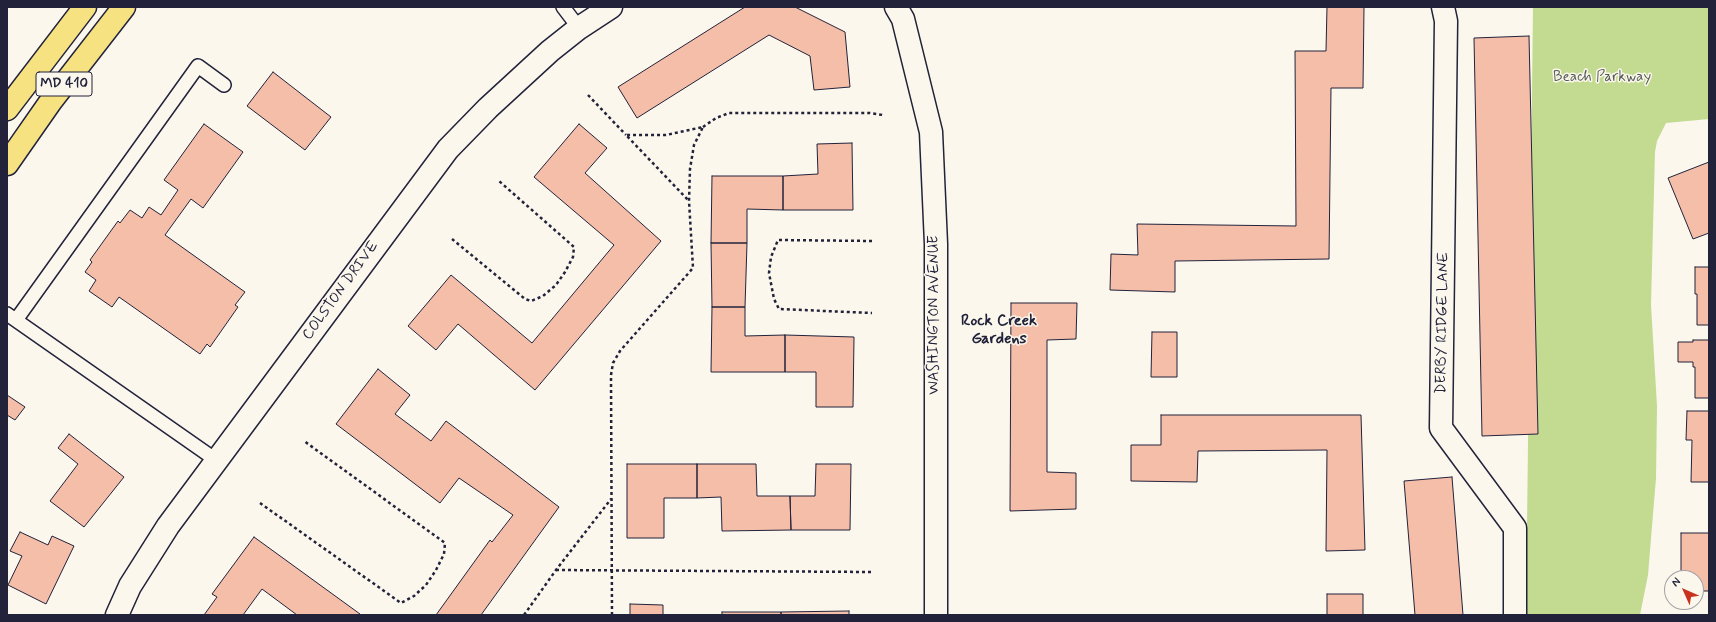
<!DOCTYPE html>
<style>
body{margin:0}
#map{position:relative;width:1716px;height:622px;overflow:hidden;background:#fbf7ec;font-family:Mynerve,sans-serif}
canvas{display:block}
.frame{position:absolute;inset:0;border:8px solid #22223b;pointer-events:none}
.north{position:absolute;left:1664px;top:570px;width:40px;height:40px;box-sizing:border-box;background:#fbf7ec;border:1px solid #a4a2a5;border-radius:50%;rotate:315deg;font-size:11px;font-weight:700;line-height:16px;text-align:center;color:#22223b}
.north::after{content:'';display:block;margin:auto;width:14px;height:18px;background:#c8321e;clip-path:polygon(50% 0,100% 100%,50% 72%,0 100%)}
</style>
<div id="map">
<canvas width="1716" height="622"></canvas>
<div class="frame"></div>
<div class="north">N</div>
</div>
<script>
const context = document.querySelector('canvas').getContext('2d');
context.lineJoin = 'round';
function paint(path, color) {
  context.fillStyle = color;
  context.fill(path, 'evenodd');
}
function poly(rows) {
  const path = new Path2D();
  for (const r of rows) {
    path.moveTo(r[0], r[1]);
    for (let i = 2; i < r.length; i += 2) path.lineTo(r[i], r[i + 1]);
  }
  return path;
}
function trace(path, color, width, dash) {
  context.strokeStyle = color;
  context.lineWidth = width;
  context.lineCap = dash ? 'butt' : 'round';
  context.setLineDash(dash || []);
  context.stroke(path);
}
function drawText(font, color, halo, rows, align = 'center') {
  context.font = font + ' Mynerve,sans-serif';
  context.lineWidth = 3;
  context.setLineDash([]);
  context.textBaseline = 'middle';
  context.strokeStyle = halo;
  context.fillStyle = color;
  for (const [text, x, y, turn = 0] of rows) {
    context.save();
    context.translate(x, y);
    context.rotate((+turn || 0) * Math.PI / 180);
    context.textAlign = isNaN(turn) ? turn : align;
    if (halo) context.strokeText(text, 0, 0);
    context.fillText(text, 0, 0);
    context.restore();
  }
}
paint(poly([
 [1533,7,1709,7,1709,119,1666,123,1657,141,1655,152,1651,305,1657,406,1656,478,1648,575,1640,615,1526,615]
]), '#c2db91');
const building = poly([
 [745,7,795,7,845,32,850,87,814,90,810,56,769,35,637,118,618,87,745,7],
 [1327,7,1364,7,1363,88,1331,88,1329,259,1175,261,1175,292,1110,290,1111,254,1138,255,1137,224,1296,226,1295,51,1326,51,1327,7],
 [1529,36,1538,434,1482,436,1474,38,1529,36],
 [273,72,331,117,305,150,247,106,273,72],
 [204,124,243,152,203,208,191,199,165,235,245,292,235,305,238,307,210,347,207,344,200,354,119,297,112,307,89,291,96,280,85,272,92,262,90,260,118,221,120,223,130,210,142,218,149,207,161,215,178,190,164,180,204,124],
 [579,124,607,148,585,173,661,241,535,390,458,324,436,350,408,326,451,275,532,343,614,245,534,177,579,124],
 [852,143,853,210,783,210,783,176,818,174,817,144,852,143],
 [1709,162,1709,233,1693,239,1668,178,1709,162],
 [712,176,783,176,783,210,747,209,747,243,711,243,712,176],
 [711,243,747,243,745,307,712,307,711,243],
 [1695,267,1709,267,1709,325,1697,325,1697,294,1695,294,1695,267],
 [1011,303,1077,303,1076,339,1047,340,1047,472,1076,473,1076,509,1010,511,1011,303],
 [712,307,745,307,745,336,785,335,785,372,711,372,712,307],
 [1152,332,1177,332,1177,377,1151,377,1152,332],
 [785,335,854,337,853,407,816,407,816,372,785,372,785,335],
 [1693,340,1709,340,1709,398,1695,398,1695,367,1693,367,1693,362,1678,362,1678,342,1693,342,1693,340],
 [378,369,410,395,395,414,431,441,446,421,559,507,481,615,436,615,490,540,492,542,513,515,459,478,440,503,336,424,378,369],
 [7,395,25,407,15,420,7,415,7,395],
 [1687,411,1709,411,1709,482,1691,482,1692,440,1686,440,1687,411],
 [1161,415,1361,415,1365,550,1326,551,1327,450,1198,451,1197,482,1131,481,1131,445,1161,445,1161,415],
 [69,434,124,477,84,527,50,501,78,464,58,448,69,434],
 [627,464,697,464,697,498,664,498,664,538,627,538,627,464],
 [697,464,756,464,757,496,790,496,791,530,722,531,721,497,697,498,697,464],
 [816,464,851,464,850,530,791,530,790,496,815,496,816,464],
 [1452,477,1463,615,1415,615,1404,481,1452,477],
 [20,532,48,545,52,536,74,546,46,604,8,585,22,556,10,551,20,532],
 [1681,533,1709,533,1709,591,1696,591,1696,578,1681,578,1681,533],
 [254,537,360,614,359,615,297,615,262,589,243,615,204,615,217,597,212,594,254,537],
 [1327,594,1363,594,1363,615,1327,615,1327,594],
 [630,604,663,605,663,615,630,615,630,604],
 [849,611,849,615,781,615,781,612,849,611],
 [722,612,781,612,781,615,722,615,722,612]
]);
paint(building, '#f5bea9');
trace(building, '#22223b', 1);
const lane = poly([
 [563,7,579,28],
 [7,314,216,460],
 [16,320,198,66,224,85]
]);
const street = poly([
 [1443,7,1446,21,1441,428,1515,528,1515,615],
 [117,615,130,586,168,526,448,149,488,108,550,51,579,28,611,7]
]);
const secondary = poly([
 [896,7,903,19,931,132,936,244,936,615]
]);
const primary = poly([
 [7,109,85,7],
 [7,164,51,101,124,7]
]);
trace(lane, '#22223b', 16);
trace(street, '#22223b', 25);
trace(secondary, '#22223b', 25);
trace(primary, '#22223b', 25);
trace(poly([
 [588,95,626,135],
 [703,127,716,118,729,113,870,113,883,115],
 [452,239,525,299,531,301,543,296,556,285,565,272,573,257,574,247,499,181],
 [872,241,778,240,771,257,769,273,774,299,779,309,872,313],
 [260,503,401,603,414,596,426,585,436,570,444,554,445,543,304,441],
 [556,570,872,572],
 [524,615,556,570,611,499],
 [612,615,611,375,613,363,620,351,693,268,689,201,690,169,694,145,703,127,666,135,626,135,689,201]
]), '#22223b', 2.5, [3, 3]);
trace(lane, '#fbf7ec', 13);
trace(street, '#fbf7ec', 22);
trace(secondary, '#fbf7ec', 22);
trace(primary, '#f7e281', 22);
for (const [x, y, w] of [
 [64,84,56]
]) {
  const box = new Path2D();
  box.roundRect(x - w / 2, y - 12, w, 24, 3);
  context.fillStyle = '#fbf7ec';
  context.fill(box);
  trace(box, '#22223b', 1);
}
drawText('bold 14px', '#22223b', null, [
 ["MD 410",64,84]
]);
drawText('15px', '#525a55', '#fbf7ec', [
 ["Beach Parkway",1602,78]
]);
drawText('15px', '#22223b', '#fbf7ec', [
 ["COLSTON DRIVE",341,291,-54],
 ["WASHINGTON AVENUE",935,315,-90],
 ["DERBY RIDGE LANE",1443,323,-89]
]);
drawText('bold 16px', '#22223b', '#fbf7ec', [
 ["Rock Creek",999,322],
 ["Gardens",999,340]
]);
</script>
